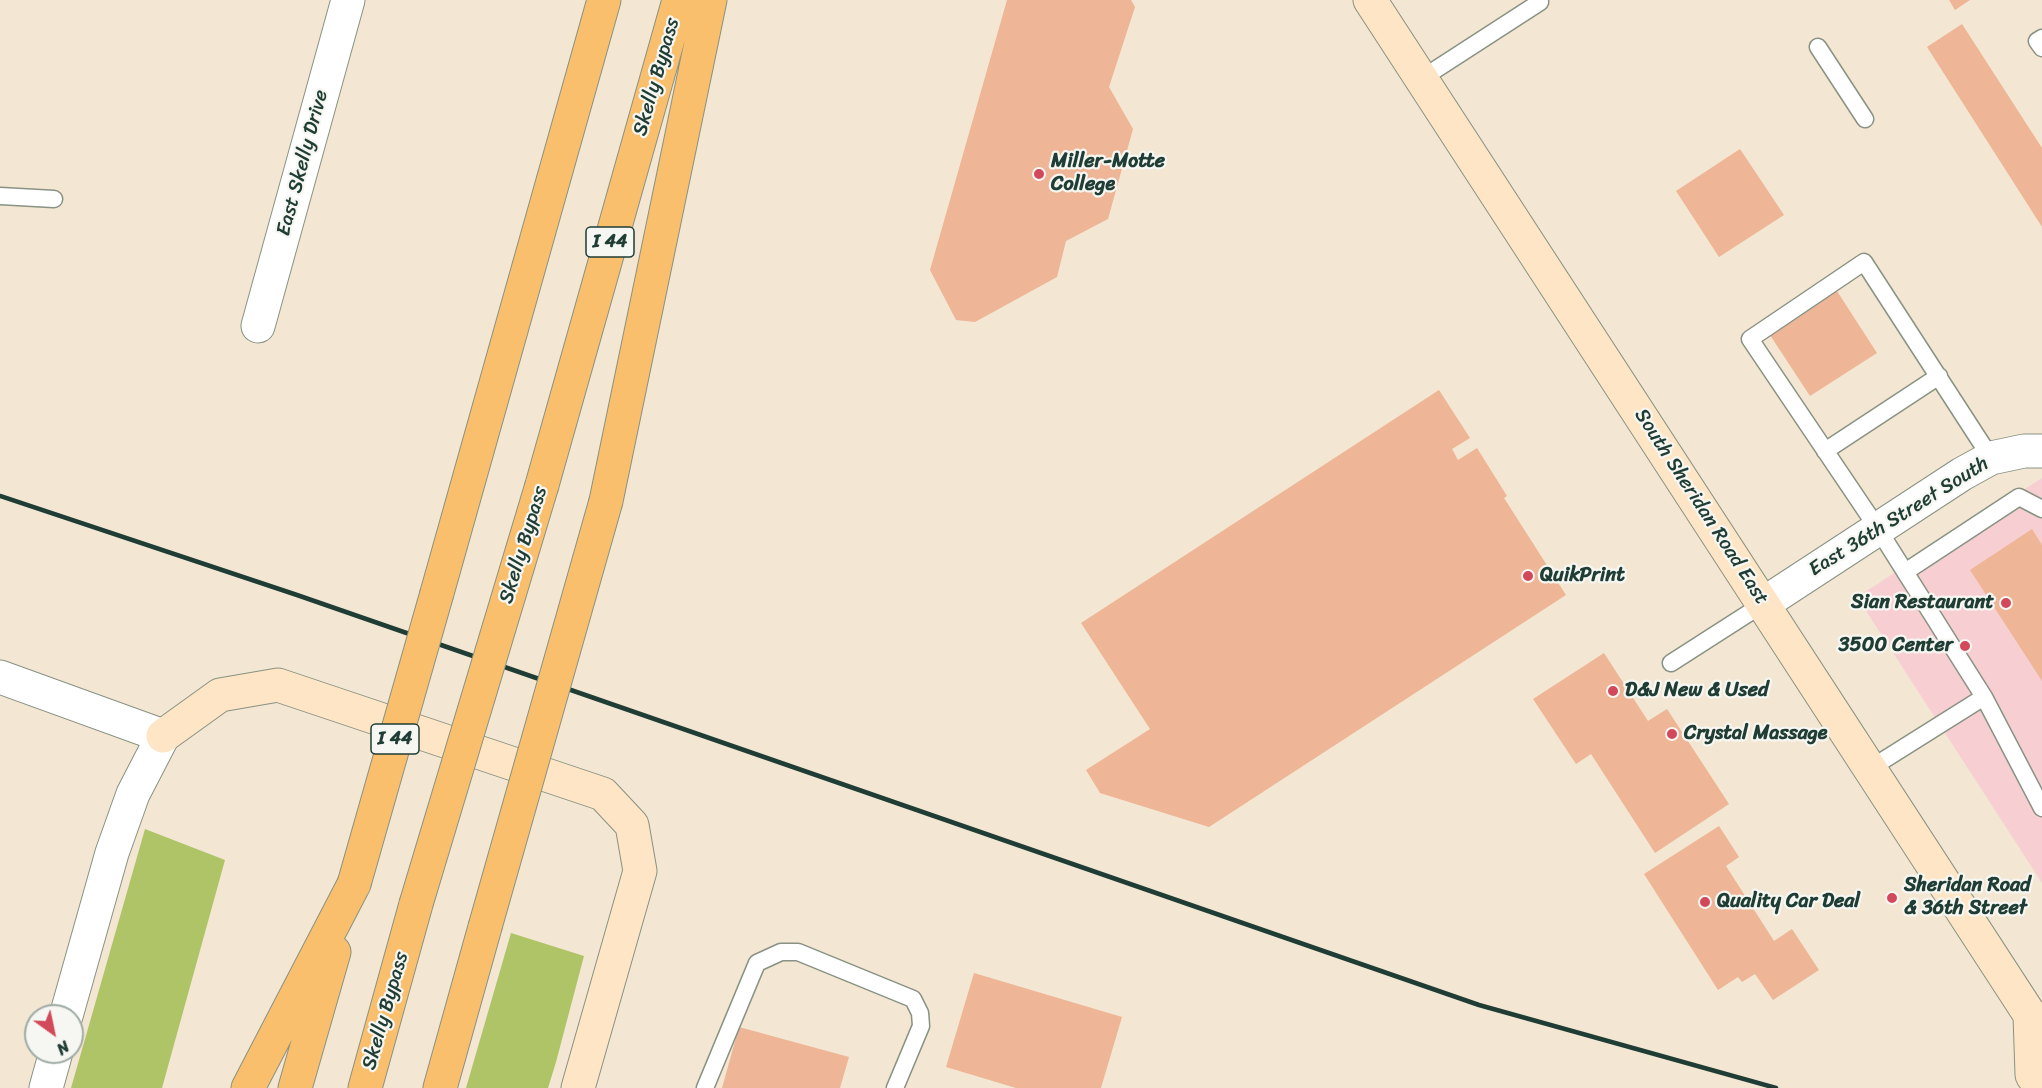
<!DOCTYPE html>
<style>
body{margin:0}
#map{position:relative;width:2042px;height:1088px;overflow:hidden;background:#f3e6d2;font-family:Sriracha,sans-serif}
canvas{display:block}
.north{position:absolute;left:24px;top:1004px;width:60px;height:60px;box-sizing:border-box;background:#f6f6f2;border:2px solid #a0aca6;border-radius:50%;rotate:147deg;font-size:16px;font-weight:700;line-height:24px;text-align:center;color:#1f3d34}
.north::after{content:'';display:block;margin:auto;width:21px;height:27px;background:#d1495b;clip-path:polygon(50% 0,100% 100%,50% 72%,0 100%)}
</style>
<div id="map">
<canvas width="2042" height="1088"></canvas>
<div class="north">N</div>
</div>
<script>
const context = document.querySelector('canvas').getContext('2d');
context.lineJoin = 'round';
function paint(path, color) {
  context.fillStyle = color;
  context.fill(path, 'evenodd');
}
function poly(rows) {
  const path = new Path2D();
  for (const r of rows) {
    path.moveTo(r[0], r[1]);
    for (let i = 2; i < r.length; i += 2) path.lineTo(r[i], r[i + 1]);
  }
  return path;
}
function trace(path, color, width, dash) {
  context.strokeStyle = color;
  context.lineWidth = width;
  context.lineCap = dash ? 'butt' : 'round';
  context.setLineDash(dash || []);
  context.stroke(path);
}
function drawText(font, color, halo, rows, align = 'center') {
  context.font = font + ' Sriracha,sans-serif';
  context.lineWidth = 4.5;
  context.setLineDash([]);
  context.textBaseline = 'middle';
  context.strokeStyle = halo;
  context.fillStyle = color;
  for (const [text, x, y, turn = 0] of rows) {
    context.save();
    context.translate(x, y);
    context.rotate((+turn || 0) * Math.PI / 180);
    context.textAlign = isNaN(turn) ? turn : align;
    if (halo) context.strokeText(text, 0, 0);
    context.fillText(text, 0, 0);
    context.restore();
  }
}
paint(poly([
 [2042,478,2042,883,1857,597]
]), '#f7cfd3');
paint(poly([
 [145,829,225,860,162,1088,71,1088],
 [511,933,584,956,556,1062,548,1088,466,1088]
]), '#afc367');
paint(poly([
 [1007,0,1131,0,1135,7,1109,87,1133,129,1108,219,1066,241,1057,277,975,322,956,320,930,270],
 [1949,0,1970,0,1955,10],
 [1962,24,2042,148,2042,227,1927,47],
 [1740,149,1784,215,1719,257,1676,191],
 [1835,288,1877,353,1810,396,1768,332],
 [1439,390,1470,438,1452,449,1458,460,1477,448,1507,496,1504,498,1566,595,1209,827,1100,793,1086,770,1150,729,1081,623],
 [2032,529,2042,545,2042,681,1970,570],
 [1604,653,1648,721,1667,709,1729,804,1655,853,1591,754,1576,764,1533,699],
 [1719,826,1739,857,1726,866,1774,941,1792,929,1819,970,1773,1000,1755,974,1742,982,1738,977,1718,990,1644,874],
 [974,973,1122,1017,1101,1088,1016,1088,946,1067],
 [739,1027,849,1057,840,1088,722,1088]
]), '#eeb596');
const lane = poly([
 [2042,38,2037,41,2042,48],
 [1818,47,1865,119],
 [1421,79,1540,2,1539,0],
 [0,196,54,199],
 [1825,451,1939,376],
 [1991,458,1864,262,1750,339,1878,529,1984,697,2042,808],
 [1905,572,2019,497,2042,509],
 [1671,663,1763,604],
 [1871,768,1984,697],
 [705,1088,757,963,781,952,798,952,913,999,920,1013,921,1026,895,1088]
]);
const street = poly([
 [258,326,348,0],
 [1763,604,1962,474,1991,458,2024,451,2042,451],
 [0,677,163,736,133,794,112,853,66,1016],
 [46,1088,56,1052]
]);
const secondary = poly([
 [1370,0,2030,1015,2042,1021],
 [163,736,220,695,278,685,603,794,632,825,640,871,578,1088],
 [2030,1015,2032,1075,2041,1088]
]);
const highway = poly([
 [542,485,679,0],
 [606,501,710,0],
 [437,593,604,0],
 [248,1088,354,884],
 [295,1088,334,952],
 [365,1088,416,904],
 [440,1088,485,927]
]);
trace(lane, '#899283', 19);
trace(street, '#899283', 35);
trace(secondary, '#899283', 35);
trace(highway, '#899283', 35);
trace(lane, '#fff', 16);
trace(street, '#fff', 33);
trace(secondary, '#fde5c5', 33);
trace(highway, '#f9bf6d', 33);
trace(poly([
 [0,496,297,595,1479,1005,1776,1088]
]), '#1f3d34', 4.5);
const highwayBridge = poly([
 [354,884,437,593],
 [416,904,542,485],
 [485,927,606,501]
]);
trace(highwayBridge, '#899283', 35, []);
trace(highwayBridge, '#f9bf6d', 33);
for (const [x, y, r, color] of [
 [1039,174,6,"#d1495b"],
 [1528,576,6,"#d1495b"],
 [2006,603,6,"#d1495b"],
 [1965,646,6,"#d1495b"],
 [1613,691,6,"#d1495b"],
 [1672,734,6,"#d1495b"],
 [1892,898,6,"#d1495b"],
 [1705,902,6,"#d1495b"]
]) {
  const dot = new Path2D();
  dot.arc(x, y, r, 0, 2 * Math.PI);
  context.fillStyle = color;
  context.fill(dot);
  trace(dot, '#f6f6f2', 2);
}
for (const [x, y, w] of [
 [610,242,48],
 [395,739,48]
]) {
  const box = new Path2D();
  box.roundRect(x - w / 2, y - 15, w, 30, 4.5);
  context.fillStyle = '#f6f6f2';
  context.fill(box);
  trace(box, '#1f3d34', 1.5);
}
drawText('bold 18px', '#1f3d34', null, [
 ["I 44",610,242],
 ["I 44",395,739]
]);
drawText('20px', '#1f3d34', '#f6f6f2', [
 ["Skelly Bypass",657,77,-74],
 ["East Skelly Drive",303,163,-75],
 ["South Sheridan Road East",1701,507,57],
 ["East 36th Street South",1899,517,-32],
 ["Skelly Bypass",524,545,-73],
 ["Skelly Bypass",386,1011,-74]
]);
drawText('bold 20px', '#1f3d34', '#f6f6f2', [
 ["Miller-Motte",1051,162],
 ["College",1051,185],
 ["QuikPrint",1540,576],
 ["Sian Restaurant",1994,603,"right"],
 ["3500 Center",1953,646,"right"],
 ["D&J New & Used",1625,691],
 ["Crystal Massage",1684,734],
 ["Sheridan Road",1904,886],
 ["& 36th Street",1904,909],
 ["Quality Car Deal",1717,902]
], 'left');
</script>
